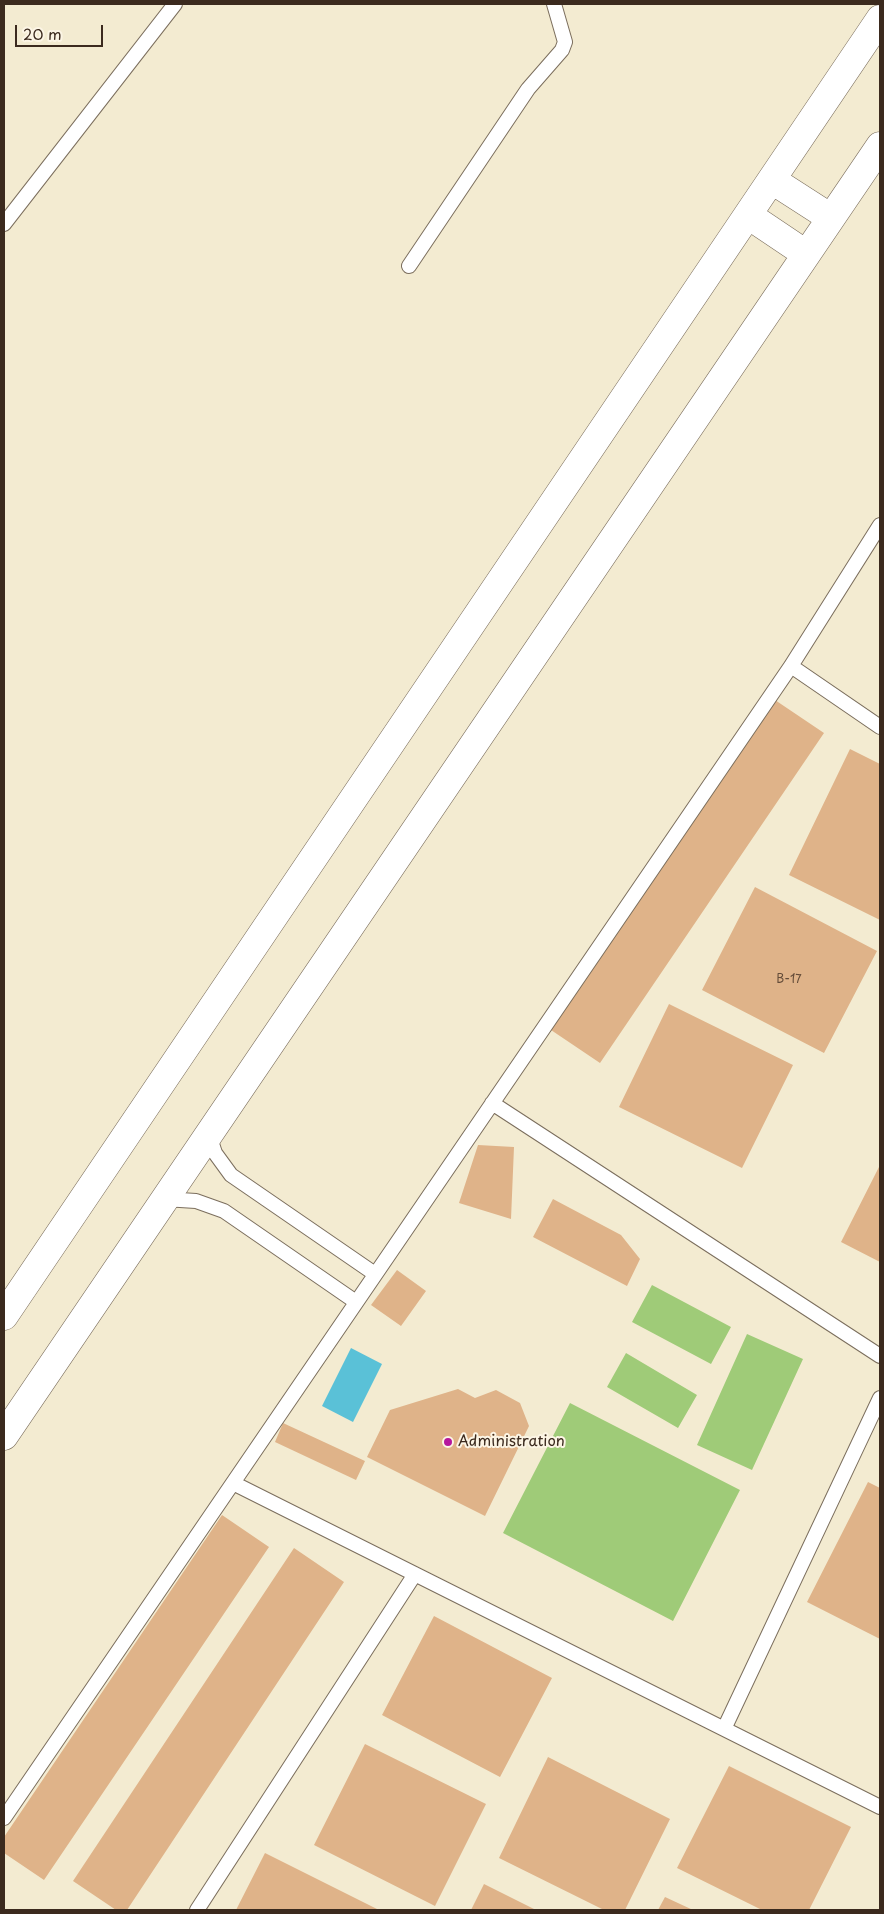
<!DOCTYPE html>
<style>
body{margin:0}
#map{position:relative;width:884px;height:1914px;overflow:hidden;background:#f3ebd1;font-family:"Playpen Sans",sans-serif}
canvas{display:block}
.frame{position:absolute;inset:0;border:5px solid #3b2a1e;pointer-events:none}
.scale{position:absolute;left:15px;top:25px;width:88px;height:22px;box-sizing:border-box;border:2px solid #3b2a1e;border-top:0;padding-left:6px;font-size:15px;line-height:18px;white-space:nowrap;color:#3b2a1e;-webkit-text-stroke:4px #fcf5e5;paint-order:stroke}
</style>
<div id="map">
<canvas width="884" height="1914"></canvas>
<div class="frame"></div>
<div class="scale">20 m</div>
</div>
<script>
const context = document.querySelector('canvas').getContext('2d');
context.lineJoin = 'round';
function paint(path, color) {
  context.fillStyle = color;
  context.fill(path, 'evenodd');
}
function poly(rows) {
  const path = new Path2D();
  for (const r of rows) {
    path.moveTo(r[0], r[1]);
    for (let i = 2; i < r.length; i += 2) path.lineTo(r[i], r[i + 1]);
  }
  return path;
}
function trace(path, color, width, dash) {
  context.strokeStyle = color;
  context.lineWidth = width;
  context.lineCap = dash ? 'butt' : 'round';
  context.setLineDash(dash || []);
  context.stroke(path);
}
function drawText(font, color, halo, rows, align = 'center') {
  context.font = font + ' "Playpen Sans",sans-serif';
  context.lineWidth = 4;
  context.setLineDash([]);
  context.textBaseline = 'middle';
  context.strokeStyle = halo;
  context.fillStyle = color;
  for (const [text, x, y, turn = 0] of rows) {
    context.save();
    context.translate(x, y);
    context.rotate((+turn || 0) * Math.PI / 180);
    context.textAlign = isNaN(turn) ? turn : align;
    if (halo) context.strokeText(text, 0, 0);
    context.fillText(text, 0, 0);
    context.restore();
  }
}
paint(poly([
 [652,1285,731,1327,711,1364,632,1322],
 [747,1334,803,1359,752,1470,697,1445],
 [626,1353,697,1395,678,1428,607,1387],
 [570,1403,740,1490,673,1621,503,1533]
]), '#9fcb78');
paint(poly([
 [351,1348,382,1364,353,1422,322,1406]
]), '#5ac1d7');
paint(poly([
 [775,700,824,733,600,1063,551,1030],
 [850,749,880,764,880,920,789,875],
 [755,887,877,951,824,1053,702,990],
 [669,1004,793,1065,742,1168,619,1107],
 [478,1145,514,1147,511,1219,459,1203],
 [880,1165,880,1262,841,1242],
 [553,1199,621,1235,640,1259,627,1286,533,1237],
 [397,1270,426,1291,401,1326,371,1305],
 [458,1389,475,1398,496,1390,520,1403,529,1426,485,1516,367,1457,390,1410],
 [283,1423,365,1461,356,1480,275,1442],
 [868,1482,880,1488,880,1639,807,1602],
 [222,1515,269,1547,44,1880,4,1853,4,1837],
 [294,1548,344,1582,127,1910,116,1910,73,1881],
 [434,1616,552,1678,500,1777,382,1715],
 [365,1744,486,1804,435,1906,314,1845],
 [548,1757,670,1819,625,1910,604,1910,499,1858],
 [729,1766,851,1827,809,1910,762,1910,677,1868],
 [265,1853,379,1910,236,1910],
 [484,1884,536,1910,471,1910],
 [665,1897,693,1910,658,1910]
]), '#dfb389');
const lane = poly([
 [4,224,175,4],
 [409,266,528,89,562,50,565,42,554,4],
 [791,666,880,727],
 [492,1103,880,1356],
 [209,1135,215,1153,231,1175,375,1274],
 [164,1199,196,1201,224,1211,356,1302],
 [233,1483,880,1807],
 [724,1729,880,1398],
 [4,1818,791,666,880,525],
 [197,1910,415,1574]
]);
const street = poly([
 [772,180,831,218],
 [748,215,806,254],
 [4,1316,880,19],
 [4,1436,880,146]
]);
trace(lane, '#7b6e5d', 16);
trace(street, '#7b6e5d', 29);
trace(lane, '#fff', 14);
trace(street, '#fff', 28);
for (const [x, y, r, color] of [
 [448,1442,5,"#b5179e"]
]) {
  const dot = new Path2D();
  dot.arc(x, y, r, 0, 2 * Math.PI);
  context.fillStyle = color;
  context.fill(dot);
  trace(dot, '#fcf5e5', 2);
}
drawText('12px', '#644c39', null, [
 ["B-17",789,980]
]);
drawText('15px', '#3b2a1e', '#fcf5e5', [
 ["Administration",458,1442]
], 'left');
</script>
